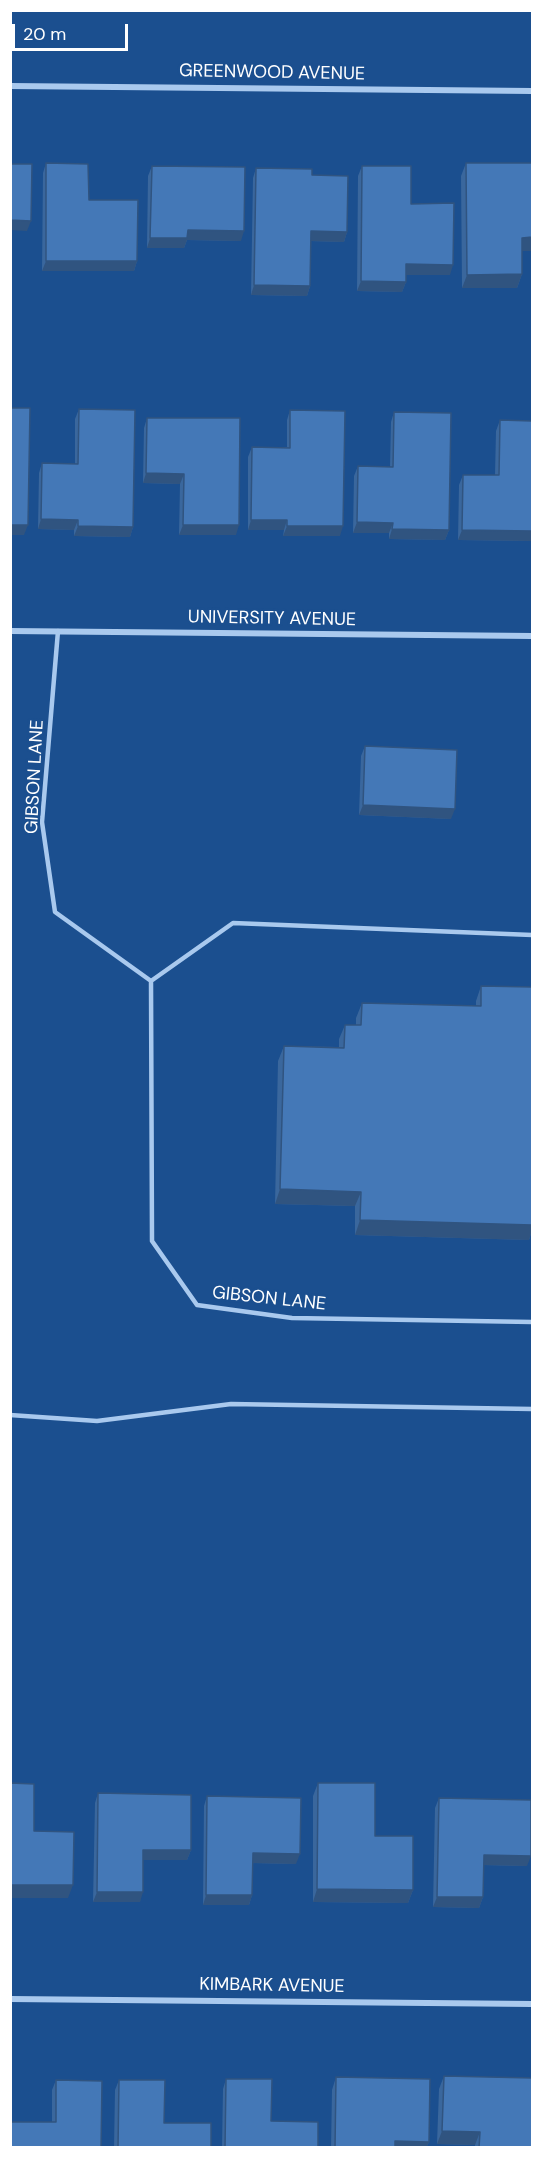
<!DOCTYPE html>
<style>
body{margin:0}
#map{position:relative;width:543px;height:2158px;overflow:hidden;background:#1b4f8f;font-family:"DM Sans",sans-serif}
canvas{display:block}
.frame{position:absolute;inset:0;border:12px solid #fff;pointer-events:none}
.scale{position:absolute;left:12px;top:24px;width:116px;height:27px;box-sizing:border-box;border:3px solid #fff;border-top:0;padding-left:8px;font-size:18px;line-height:21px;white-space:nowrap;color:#fff;-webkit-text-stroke:4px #1b4f8f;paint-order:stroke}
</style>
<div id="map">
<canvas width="543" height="2158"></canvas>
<div class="frame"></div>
<div class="scale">20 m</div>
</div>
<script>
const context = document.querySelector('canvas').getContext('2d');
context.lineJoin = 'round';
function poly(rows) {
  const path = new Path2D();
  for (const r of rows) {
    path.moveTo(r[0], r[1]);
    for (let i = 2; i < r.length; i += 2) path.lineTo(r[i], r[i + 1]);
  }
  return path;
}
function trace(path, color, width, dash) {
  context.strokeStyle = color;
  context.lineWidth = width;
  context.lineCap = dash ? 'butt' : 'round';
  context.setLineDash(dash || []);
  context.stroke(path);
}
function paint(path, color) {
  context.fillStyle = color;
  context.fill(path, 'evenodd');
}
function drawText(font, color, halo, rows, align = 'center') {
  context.font = font + ' "DM Sans",sans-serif';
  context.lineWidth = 5;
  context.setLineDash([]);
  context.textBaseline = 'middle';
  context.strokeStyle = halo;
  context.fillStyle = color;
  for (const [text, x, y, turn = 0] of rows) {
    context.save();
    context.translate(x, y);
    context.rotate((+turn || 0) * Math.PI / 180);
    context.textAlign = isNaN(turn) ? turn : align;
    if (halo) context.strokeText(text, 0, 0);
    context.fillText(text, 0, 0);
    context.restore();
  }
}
trace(poly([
 [58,631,42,822,55,912,151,981],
 [532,935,233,923,151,981,152,1241,197,1305,292,1318,532,1322],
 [10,1415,97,1421,231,1404,532,1409]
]), '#a9c9ee', 4.5);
trace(poly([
 [10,86,532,91],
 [10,631,532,636],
 [10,1999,532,2004]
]), '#a9c9ee', 6);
paint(poly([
 [46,163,89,200,137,261,134,271,42,271,43,173],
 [466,163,532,163,532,251,522,251,522,274,517,288,462,288,461,176],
 [152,166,241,241,187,240,184,248,147,248,148,176],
 [362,166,411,204,450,275,406,275,406,282,402,292,357,291,358,176],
 [256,168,312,175,347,232,344,242,311,241,310,286,307,296,251,295,253,178],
 [79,409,133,527,130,537,74,536,74,530,38,529,39,473,42,463,75,464,75,419],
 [290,410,340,536,283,536,284,530,248,530,248,457,252,447,287,447,287,420],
 [394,412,449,530,445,540,389,539,389,533,353,533,354,476,358,466,390,467,391,422],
 [147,418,236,535,179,535,180,484,143,483,144,428],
 [500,420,532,421,532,541,458,540,459,485,463,475,495,475,496,431],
 [365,746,451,819,359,815,361,756],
 [481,986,532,987,532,1230,529,1240,355,1235,355,1206,275,1204,278,1061,284,1046,339,1047,339,1039,345,1025,356,1025,356,1018,362,1003,476,1006,476,1001],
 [318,1783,375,1836,413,1890,408,1903,313,1902,313,1796],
 [98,1793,191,1850,187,1860,143,1860,140,1902,93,1902,95,1803],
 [207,1796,296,1864,253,1863,252,1895,249,1905,203,1905,204,1806],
 [439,1798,527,1866,483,1865,483,1897,479,1908,433,1907,435,1808],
 [444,2076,532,2148,475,2148,475,2145,437,2144,439,2089],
 [336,2077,429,2142,426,2148,331,2148,332,2090],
 [226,2079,271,2121,318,2148,222,2148,223,2089],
 [56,2080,101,2148,52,2122,52,2090],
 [119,2080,164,2123,211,2148,114,2148,115,2090]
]), '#3a679d');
paint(poly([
 [10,220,31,221,27,231,10,230],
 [188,230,244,231,241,241,187,240,184,248,147,248,150,238],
 [311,231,347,232,344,242,308,241],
 [532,237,532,251,517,251,522,238],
 [46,261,137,261,134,271,42,271],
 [406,264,453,265,450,275,402,275],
 [522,274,517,288,462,288,467,275],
 [361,281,406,282,402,292,357,291],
 [254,285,310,286,307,296,251,295],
 [146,473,184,474,180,484,143,483],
 [41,519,78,520,74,530,38,529],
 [251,520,287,520,284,530,248,530],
 [357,522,393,523,389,533,353,533],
 [10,525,28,525,24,535,10,535],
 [183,525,239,525,236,535,179,535],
 [78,526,133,527,130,537,74,536],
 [287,526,343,526,340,536,283,536],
 [392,529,449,530,445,540,389,539],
 [462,530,532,531,532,541,458,540],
 [363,805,455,809,451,819,359,815],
 [280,1189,361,1192,355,1206,275,1204],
 [360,1220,532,1225,532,1230,529,1240,355,1235],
 [143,1850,191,1850,187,1860,140,1860],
 [253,1853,300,1854,296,1864,249,1863],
 [484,1855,531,1856,527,1866,480,1865],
 [10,1885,73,1885,68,1898,10,1898],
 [317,1889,413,1890,408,1903,313,1902],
 [97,1892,143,1892,140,1902,93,1902],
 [206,1895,252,1895,249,1905,203,1905],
 [437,1897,483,1897,479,1908,433,1907],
 [442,2131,480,2132,475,2145,437,2144],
 [395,2141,429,2142,426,2148,393,2148]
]), '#305480');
const building = poly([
 [46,163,88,164,89,200,138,200,137,261,46,261,46,163],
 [466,163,532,163,532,237,522,238,522,274,467,275,466,163],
 [10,164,32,164,31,221,10,220,10,164],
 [152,166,245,167,244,231,188,230,187,238,150,238,152,166],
 [362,166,411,166,411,204,454,203,453,265,406,264,406,282,361,281,362,166],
 [256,168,312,169,312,175,348,176,347,232,311,231,310,286,254,285,256,168],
 [10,408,30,408,28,525,10,525,10,408],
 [79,409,135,410,133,527,78,526,78,520,41,519,42,463,78,464,79,409],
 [290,410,345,411,343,526,287,526,287,520,251,520,252,447,290,448,290,410],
 [394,412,451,413,449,530,392,529,393,523,357,522,358,466,393,467,394,412],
 [147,418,240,418,239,525,183,525,184,474,146,473,147,418],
 [500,420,532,421,532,531,462,530,463,475,499,475,500,420],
 [365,746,457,750,455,809,363,805,365,746],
 [481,986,532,987,532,1225,360,1220,361,1192,280,1189,284,1046,344,1048,345,1025,361,1025,362,1003,481,1006,481,986],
 [10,1783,34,1784,34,1831,74,1832,73,1885,10,1885,10,1783],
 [318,1783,375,1783,375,1836,413,1836,413,1890,317,1889,318,1783],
 [98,1793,191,1795,191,1850,143,1850,143,1892,97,1892,98,1793],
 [207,1796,301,1798,300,1854,253,1853,252,1895,206,1895,207,1796],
 [439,1798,531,1800,531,1856,484,1855,483,1897,437,1897,439,1798],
 [444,2076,532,2078,532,2148,479,2148,480,2132,442,2131,444,2076],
 [336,2077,430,2079,429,2142,395,2141,395,2148,335,2148,336,2077],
 [226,2079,272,2079,271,2121,318,2122,318,2148,225,2148,226,2079],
 [56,2080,102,2081,101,2148,10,2148,10,2122,56,2122,56,2080],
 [119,2080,165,2080,164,2123,211,2123,211,2148,118,2148,119,2080]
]);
paint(building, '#4478b7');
trace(building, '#305480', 1.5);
drawText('18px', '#fff', '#1b4f8f', [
 ["GREENWOOD AVENUE",272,73,1],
 ["UNIVERSITY AVENUE",272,619,1],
 ["GIBSON LANE",35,777,-87],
 ["GIBSON LANE",269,1299,6],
 ["KIMBARK AVENUE",272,1986,1]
]);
</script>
